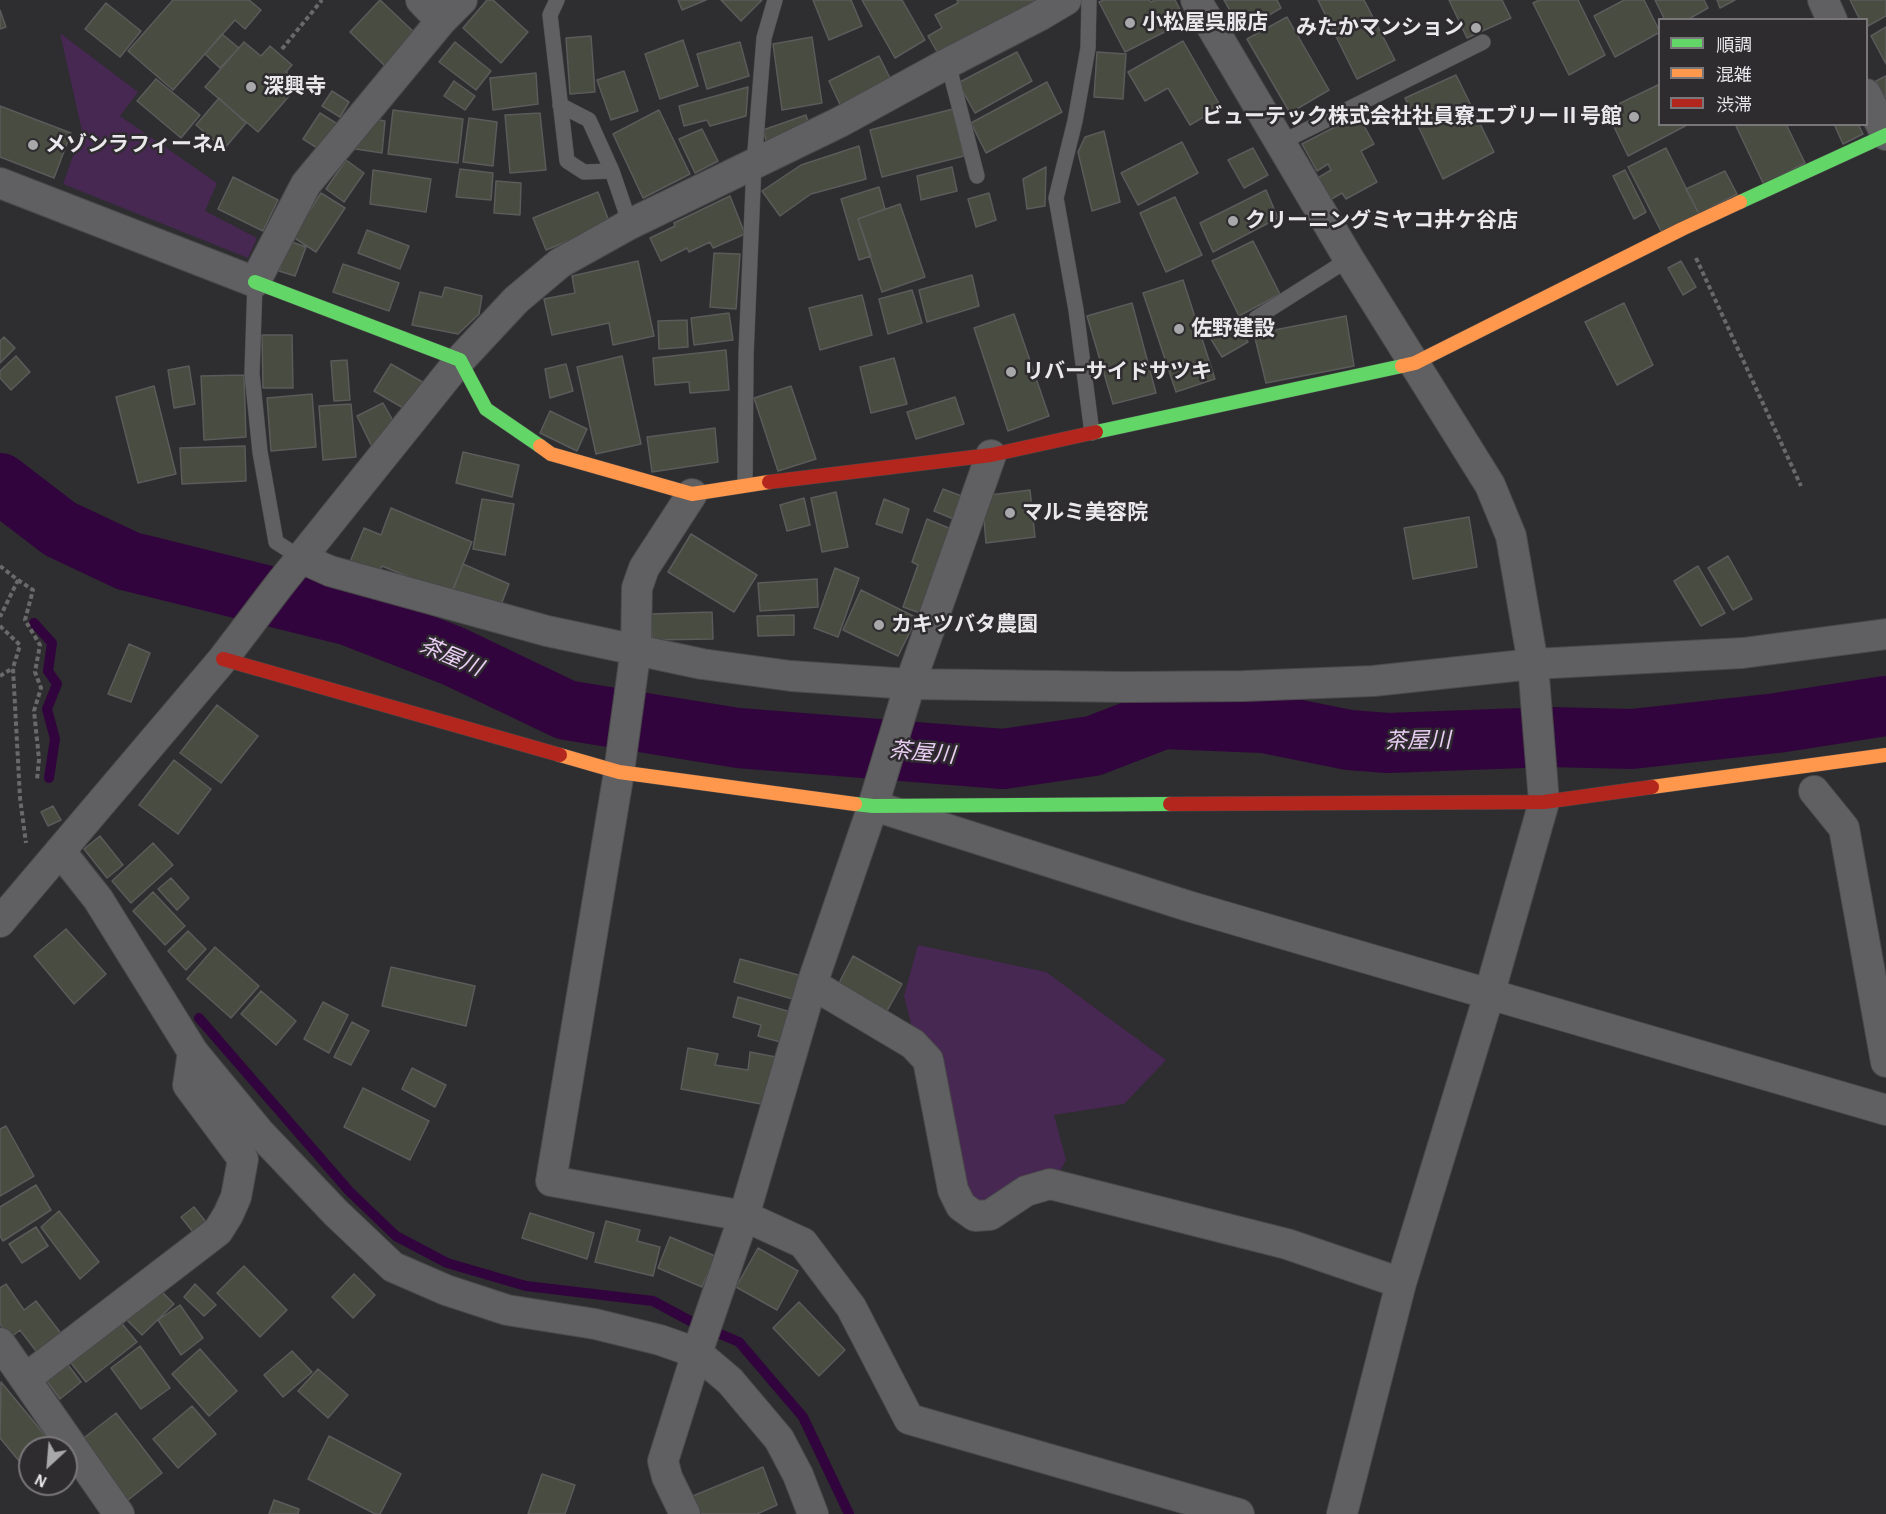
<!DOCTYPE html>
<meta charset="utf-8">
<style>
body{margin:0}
#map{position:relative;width:1886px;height:1514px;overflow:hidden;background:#2e2d2f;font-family:"Alegreya Sans","Noto Sans JP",sans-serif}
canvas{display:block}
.legend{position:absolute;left:1658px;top:18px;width:210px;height:108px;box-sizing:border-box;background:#2f2c30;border:2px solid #7a777b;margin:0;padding:8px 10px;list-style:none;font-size:18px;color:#eae8eb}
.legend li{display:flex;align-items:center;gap:12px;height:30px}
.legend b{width:30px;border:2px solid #7a777b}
.north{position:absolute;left:18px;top:1436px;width:60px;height:60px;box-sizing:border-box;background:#2f2c30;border:2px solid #7a777b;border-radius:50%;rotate:206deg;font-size:16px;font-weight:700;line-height:24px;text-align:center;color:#eae8eb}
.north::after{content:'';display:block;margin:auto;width:21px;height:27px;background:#a8a7a9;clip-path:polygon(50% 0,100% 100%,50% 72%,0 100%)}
</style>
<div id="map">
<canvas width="1886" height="1514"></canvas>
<ul class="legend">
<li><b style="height:8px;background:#63d668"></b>順調</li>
<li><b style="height:8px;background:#ff974d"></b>混雑</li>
<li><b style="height:8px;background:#b3261e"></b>渋滞</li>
</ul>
<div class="north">N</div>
</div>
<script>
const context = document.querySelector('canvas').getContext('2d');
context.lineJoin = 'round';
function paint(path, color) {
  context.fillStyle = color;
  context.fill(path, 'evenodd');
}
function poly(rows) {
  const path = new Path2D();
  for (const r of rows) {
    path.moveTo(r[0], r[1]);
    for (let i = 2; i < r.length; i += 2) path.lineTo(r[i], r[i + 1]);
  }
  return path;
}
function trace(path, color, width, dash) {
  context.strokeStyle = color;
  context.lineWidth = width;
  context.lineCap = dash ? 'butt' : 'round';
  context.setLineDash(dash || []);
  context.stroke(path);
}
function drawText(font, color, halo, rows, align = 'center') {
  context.font = font + ' "Alegreya Sans","Noto Sans JP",sans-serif';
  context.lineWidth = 5;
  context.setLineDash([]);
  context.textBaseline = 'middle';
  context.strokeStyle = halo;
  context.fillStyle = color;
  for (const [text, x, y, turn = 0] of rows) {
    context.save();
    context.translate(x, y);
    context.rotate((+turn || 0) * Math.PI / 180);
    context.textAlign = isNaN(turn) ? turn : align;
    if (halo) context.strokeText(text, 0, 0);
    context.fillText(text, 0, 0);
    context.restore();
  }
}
paint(poly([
 [60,33,138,92,120,116,217,183,205,211,257,238,248,258,63,184,82,131],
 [918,945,1046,972,1166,1060,1124,1104,1054,1115,1066,1160,1058,1175,990,1207,967,1201,914,1035,904,996]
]), '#472852');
trace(poly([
 [34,623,52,643,48,671,57,684,47,709,55,739,49,778],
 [199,1018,349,1191,396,1236,447,1263,526,1286,653,1301,692,1322,739,1342,803,1417,849,1514]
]), '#31043d', 10);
trace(poly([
 [0,483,60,529,128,561,350,616,453,656,566,710,738,738,1003,759,1093,746,1163,719,1264,723,1349,740,1388,743,1550,737,1632,739,1777,723,1886,706]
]), '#31043d', 60);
const building = poly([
 [173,0,249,0,261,10,245,29,235,20,173,90,128,51,173,0],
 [380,0,416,34,386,67,350,32,380,0],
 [487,0,493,0,528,32,501,63,463,28,487,0],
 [678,0,706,0,682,10,678,0],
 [721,0,762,0,741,21,721,0],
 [813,0,851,0,862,26,829,40,813,0],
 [862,0,902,0,925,40,895,58,862,0],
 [957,0,1039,0,940,57,928,36,942,28,935,15,958,3,957,0],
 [1104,0,1149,0,1151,2,1155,0,1175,0,1186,21,1125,52,1099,2,1104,0],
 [1224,0,1277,0,1281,8,1242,31,1224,0],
 [1318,0,1364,0,1395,60,1357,79,1318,0],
 [1449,0,1502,0,1511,18,1467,38,1449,0],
 [1539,0,1578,0,1605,55,1569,75,1533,3,1539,0],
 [1624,0,1644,0,1660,32,1615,57,1594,16,1624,0],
 [1655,0,1704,0,1708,8,1687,20,1665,20,1655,0],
 [1717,0,1735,0,1720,8,1717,0],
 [1850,0,1886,0,1886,16,1866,27,1866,20,1860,20,1850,0],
 [106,3,141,31,120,57,85,29,106,3],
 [0,10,6,27,0,29,0,10],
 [1287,17,1329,90,1290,113,1247,39,1287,17],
 [1886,27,1886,64,1871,36,1886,27],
 [222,34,239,48,220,68,205,54,222,34],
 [591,36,595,92,570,94,566,38,591,36],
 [812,37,822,103,782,110,773,44,812,37],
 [683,40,698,86,660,99,645,54,683,40],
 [1183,41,1221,107,1190,125,1168,88,1145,101,1128,72,1183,41],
 [244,42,261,56,270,46,292,65,286,72,295,79,292,84,296,88,258,132,205,87,244,42],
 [455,42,491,71,476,90,439,62,455,42],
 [740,42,749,76,707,89,697,54,740,42],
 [1017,52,1032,81,975,113,958,83,1017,52],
 [1097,52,1126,54,1123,99,1094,97,1097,52],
 [879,56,893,84,843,111,829,81,879,56],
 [624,71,638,111,611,120,597,80,624,71],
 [536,73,538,104,493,110,490,78,536,73],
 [1456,75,1494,152,1443,179,1405,98,1456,75],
 [1886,76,1886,99,1876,81,1886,76],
 [156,79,200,115,181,138,137,101,156,79],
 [454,81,475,96,465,110,444,96,454,81],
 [1047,82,1062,112,986,153,971,123,1047,82],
 [1660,84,1660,124,1689,124,1628,156,1606,110,1660,84],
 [748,87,746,116,710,126,707,120,684,126,679,106,748,87],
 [332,91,349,102,340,117,322,106,332,91],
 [219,98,246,123,224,149,196,125,219,98],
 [0,106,71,133,54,178,0,157,0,106],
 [953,109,964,156,882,177,870,130,953,109],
 [393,110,463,119,458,163,388,154,393,110],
 [659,110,690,174,643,198,613,134,659,110],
 [320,113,339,125,322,151,303,139,320,113],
 [540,113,546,170,510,173,505,115,540,113],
 [806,115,811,132,768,147,763,130,806,115],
 [1358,115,1374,144,1361,151,1377,182,1346,199,1342,193,1328,201,1316,179,1331,170,1328,164,1317,171,1302,144,1358,115],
 [367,118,385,121,382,153,349,148,367,118],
 [469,118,497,122,493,166,463,162,469,118],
 [1735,124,1786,124,1805,163,1764,185,1735,124],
 [1834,124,1858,124,1863,134,1843,144,1834,124],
 [702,129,718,161,695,173,679,139,702,129],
 [1104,131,1120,202,1092,211,1078,152,1085,137,1104,131],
 [1182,142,1198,173,1138,205,1121,173,1182,142],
 [859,146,866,179,811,194,780,216,762,191,801,165,859,146],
 [1253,148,1268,175,1244,188,1228,160,1253,148],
 [1666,148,1699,214,1662,233,1628,167,1666,148],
 [346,160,364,173,344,202,326,189,346,160],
 [952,167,957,191,921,200,917,176,952,167],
 [1046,167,1045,206,1027,209,1023,179,1046,167],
 [460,169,493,173,491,200,456,197,460,169],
 [373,170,431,179,426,212,370,204,373,170],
 [1625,170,1646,212,1634,219,1613,176,1625,170],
 [1725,171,1737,194,1699,214,1686,189,1725,171],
 [233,177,278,200,263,231,218,209,233,177],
 [496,181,521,183,520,215,494,213,496,181],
 [879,187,885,209,858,219,871,256,859,260,841,199,879,187],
 [1266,190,1278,218,1213,252,1200,223,1266,190],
 [598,192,610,224,546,250,533,218,598,192],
 [321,193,345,208,316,252,293,237,321,193],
 [989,193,996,220,976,227,968,199,989,193],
 [730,196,745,234,713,248,710,242,689,252,687,248,661,261,650,238,675,226,674,223,730,196],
 [1175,197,1202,255,1166,272,1140,213,1175,197],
 [900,204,925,277,882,292,858,219,900,204],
 [367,230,409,246,400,269,358,253,367,230],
 [289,241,306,247,295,276,279,271,289,241],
 [1253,241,1280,294,1239,316,1212,261,1253,241],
 [714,253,740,254,736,309,710,307,714,253],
 [638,261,654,336,613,345,609,323,552,335,544,299,575,293,572,276,638,261],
 [1681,261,1696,287,1683,295,1668,268,1681,261],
 [343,264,399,283,389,311,333,292,343,264],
 [972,275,979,306,927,322,919,290,972,275],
 [1183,280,1215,379,1176,392,1143,293,1183,280],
 [445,287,482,296,479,314,458,334,412,325,420,292,442,297,445,287],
 [912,290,922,323,888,334,879,299,912,290],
 [862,295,872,335,820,350,809,308,862,295],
 [1132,303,1156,393,1113,404,1087,316,1132,303],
 [1624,303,1653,365,1617,385,1585,322,1624,303],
 [729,313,733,340,694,345,691,318,729,313],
 [1014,314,1049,416,1008,431,974,328,1014,314],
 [1346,316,1354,366,1266,383,1254,334,1346,316],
 [687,320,688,347,659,349,658,321,687,320],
 [1235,321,1248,342,1222,357,1209,336,1235,321],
 [262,335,292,335,293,388,263,388,262,335],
 [4,337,15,348,0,363,0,341,4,337],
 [726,350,729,390,690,393,689,382,655,385,653,358,726,350],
 [16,356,30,372,11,390,0,378,0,371,16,356],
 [622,356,641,444,596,454,577,367,622,356],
 [894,358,907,404,871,413,860,367,894,358],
 [347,360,350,400,334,401,331,361,347,360],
 [391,364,426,384,410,412,374,391,391,364],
 [566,364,573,391,550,398,545,369,566,364],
 [189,366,195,404,174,408,168,370,189,366],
 [244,375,246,437,204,440,201,376,244,375],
 [154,386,176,474,138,483,116,397,154,386],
 [791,386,816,459,778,471,754,398,791,386],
 [312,394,316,447,271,451,267,398,312,394],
 [955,397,964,424,916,439,907,412,955,397],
 [383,403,400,433,373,449,357,416,383,403],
 [351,404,356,457,323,460,319,406,351,404],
 [550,411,587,429,577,451,540,433,550,411],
 [715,428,718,462,652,472,647,437,715,428],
 [245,446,246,481,182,484,180,448,245,446],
 [463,452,519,465,512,497,456,483,463,452],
 [943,489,964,497,956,520,934,511,943,489],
 [1030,490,1035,537,986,543,982,496,1030,490],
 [836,492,848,547,822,552,811,498,836,492],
 [804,498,810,525,787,531,780,505,804,498],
 [482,499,514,504,505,555,473,549,482,499],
 [884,499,909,509,902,533,876,524,884,499],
 [391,508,472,542,451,594,382,566,378,575,349,564,364,528,381,535,391,508],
 [1469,517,1477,567,1413,579,1404,528,1469,517],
 [927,519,956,531,926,615,903,607,918,565,912,562,927,519],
 [691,534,757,575,734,612,668,572,691,534],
 [1728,556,1752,599,1733,610,1708,568,1728,556],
 [463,564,509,584,499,610,453,590,463,564],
 [1698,566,1725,613,1701,626,1674,581,1698,566],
 [835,568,859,578,838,637,814,628,835,568],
 [817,579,818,607,760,611,758,583,817,579],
 [861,590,917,618,898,656,843,630,861,590],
 [712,612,713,639,652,640,651,614,712,612],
 [794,615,794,635,758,636,757,616,794,615],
 [129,644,150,653,131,702,108,694,129,644],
 [217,705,258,736,221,783,180,753,217,705],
 [174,760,211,789,178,834,139,805,174,760],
 [53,806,61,820,48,826,41,812,53,806],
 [100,836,123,865,107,878,84,849,100,836],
 [153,843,173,865,131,903,112,881,153,843],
 [171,878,189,898,177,910,158,889,171,878],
 [153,892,185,926,165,945,133,911,153,892],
 [66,929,106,974,74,1004,34,956,66,929],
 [188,931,206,949,186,970,168,951,188,931],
 [215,947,259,986,231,1018,187,979,215,947],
 [853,956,902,984,887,1011,839,983,853,956],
 [740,959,802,976,796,1000,734,982,740,959],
 [391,967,475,986,466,1026,382,1006,391,967],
 [261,991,296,1021,276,1045,241,1014,261,991],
 [738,997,791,1012,784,1043,758,1036,761,1025,733,1017,738,997],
 [323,1002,348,1015,329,1053,304,1039,323,1002],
 [352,1022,369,1031,351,1065,334,1057,352,1022],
 [688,1048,718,1054,715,1065,748,1070,750,1052,776,1057,761,1104,681,1089,688,1048],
 [412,1068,446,1085,435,1107,402,1089,412,1068],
 [363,1088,429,1121,410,1160,344,1127,363,1088],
 [6,1126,34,1176,0,1196,0,1129,6,1126],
 [36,1185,51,1210,3,1241,0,1236,0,1207,36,1185],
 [194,1207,210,1227,197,1237,181,1217,194,1207],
 [59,1211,99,1262,80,1279,41,1227,59,1211],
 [530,1213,594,1233,587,1259,522,1238,530,1213],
 [606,1221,640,1230,637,1241,660,1247,653,1276,595,1262,606,1221],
 [36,1227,48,1246,22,1263,9,1244,36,1227],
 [670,1237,715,1256,702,1287,658,1268,670,1237],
 [758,1248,798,1271,777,1310,736,1287,758,1248],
 [244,1266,287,1310,260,1337,217,1293,244,1266],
 [354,1274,375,1295,353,1318,332,1297,354,1274],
 [6,1284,24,1310,36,1301,63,1336,39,1355,20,1330,10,1338,0,1324,0,1288,6,1284],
 [195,1284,216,1305,204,1316,184,1297,195,1284],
 [159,1289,174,1304,142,1335,127,1320,159,1289],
 [799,1302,845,1350,819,1376,773,1328,799,1302],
 [180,1305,203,1338,181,1355,158,1320,180,1305],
 [119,1320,137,1342,86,1382,68,1359,119,1320],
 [140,1346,170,1388,141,1409,111,1368,140,1346],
 [200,1349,237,1391,209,1416,172,1374,200,1349],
 [292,1351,312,1372,283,1397,264,1375,292,1351],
 [65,1361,81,1382,60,1399,44,1377,65,1361],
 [318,1369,348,1395,328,1418,298,1391,318,1369],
 [1,1382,53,1445,49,1448,30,1448,30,1464,25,1468,0,1438,1,1382],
 [192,1406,216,1434,178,1468,153,1439,192,1406],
 [116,1413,162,1473,123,1504,76,1444,116,1413],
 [329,1436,401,1474,380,1514,375,1514,308,1479,329,1436],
 [763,1467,777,1505,757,1514,695,1514,688,1498,763,1467],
 [542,1474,575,1485,565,1514,528,1514,542,1474],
 [274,1500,299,1509,298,1514,269,1514,274,1500]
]);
paint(building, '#494c41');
trace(building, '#5b5b5b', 1.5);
const lane = poly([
 [557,0,550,15,567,161,584,172,612,171],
 [1089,0,1088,48,1075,121,1056,198,1076,310,1092,433],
 [948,63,977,176],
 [560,105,589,120,612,171,630,224],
 [1280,143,1483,42],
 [255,282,252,374,260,452,276,542,301,558],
 [1256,318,1349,259],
 [745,485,746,355,754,164,764,38,775,0]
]);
const street = poly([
 [421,0,441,21],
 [1196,0,1349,259,1490,485,1511,536,1533,664,1544,802,1489,995,1401,1283,1342,1514],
 [1823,0,1832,20],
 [1866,94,1886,135],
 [0,183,255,282,306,184,441,21,462,0],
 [692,494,644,568,637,588,636,648,619,772,551,1181,744,1216,803,1243,851,1307,909,1419,1239,1514],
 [301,558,330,571,547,631,702,664,791,676,910,684,1126,687,1244,686,1373,681,1533,664,1743,653,1886,634],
 [1814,791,1844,828,1886,1062],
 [887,810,1188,906,1886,1110],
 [60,851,98,899,193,1052,259,1132,336,1213,393,1267,446,1290,507,1310,595,1324,660,1340,697,1353,730,1381,779,1439,798,1475,813,1514],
 [0,922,223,659,280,584,460,360,516,300,560,263,630,224,840,122,948,63,1039,16,1066,0],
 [812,984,913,1044,928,1060,953,1190,961,1206,975,1216,990,1215,1026,1191,1050,1184,1287,1244,1401,1283],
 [0,1343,119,1514],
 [25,1379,218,1231,228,1215,236,1197,243,1159,188,1085,193,1052],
 [685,1514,667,1477,663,1461,697,1353,744,1216,812,984,873,806,910,684,991,455]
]);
const fast = poly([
 [1740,202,1886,135],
 [255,282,460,360,486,409,540,446],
 [1096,432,1402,366],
 [855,804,873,806,1170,804]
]);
const slow = poly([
 [1402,366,1415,363,1682,229,1740,202],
 [540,446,551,454,692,494,769,482],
 [560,755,619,772,855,804],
 [1652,787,1886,755]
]);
const jam = poly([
 [769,482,991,455,1096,432],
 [223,659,560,755],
 [1170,804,1544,802,1652,787]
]);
trace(lane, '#49484a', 16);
trace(street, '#49484a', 32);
trace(fast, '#49484a', 15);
trace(slow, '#49484a', 15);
trace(jam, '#49484a', 15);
trace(poly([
 [282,49,322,0],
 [1696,258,1801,486],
 [0,566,18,580,0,617],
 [18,580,33,590,25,620,40,645,35,672,41,688,34,711,39,759,37,780],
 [0,626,20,645,13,668,20,798,26,843],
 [0,676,13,668]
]), '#6a696a', 4, [4.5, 3]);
trace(lane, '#605f61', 15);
trace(street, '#605f61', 30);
trace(fast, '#63d668', 14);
trace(slow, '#ff974d', 14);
trace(jam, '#b3261e', 14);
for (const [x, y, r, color] of [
 [1130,23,6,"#a8a7a9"],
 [1476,28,6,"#a8a7a9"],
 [251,87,6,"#a8a7a9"],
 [1634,117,6,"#a8a7a9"],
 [33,145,6,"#a8a7a9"],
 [1233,221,6,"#a8a7a9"],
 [1179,329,6,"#a8a7a9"],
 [1011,372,6,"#a8a7a9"],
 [1010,513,6,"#a8a7a9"],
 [879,625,6,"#a8a7a9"]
]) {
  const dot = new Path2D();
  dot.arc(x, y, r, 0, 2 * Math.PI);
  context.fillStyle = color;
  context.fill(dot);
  trace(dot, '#2f2c30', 2);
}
drawText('bold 21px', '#eae8eb', '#2f2c30', [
 ["小松屋呉服店",1142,23],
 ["みたかマンション",1464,28,"right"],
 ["深興寺",263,87],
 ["ビューテック株式会社社員寮エブリーⅡ号館",1622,117,"right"],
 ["メゾンラフィーネA",45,145],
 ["クリーニングミヤコ井ケ谷店",1245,221],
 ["佐野建設",1191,329],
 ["リバーサイドサツキ",1023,372],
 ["マルミ美容院",1022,513],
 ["カキツバタ農園",891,625]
], 'left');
drawText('italic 22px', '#ebcff4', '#2f2c30', [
 ["茶屋川",451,657,23],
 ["茶屋川",1418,741,-1],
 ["茶屋川",922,753,5]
]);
</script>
